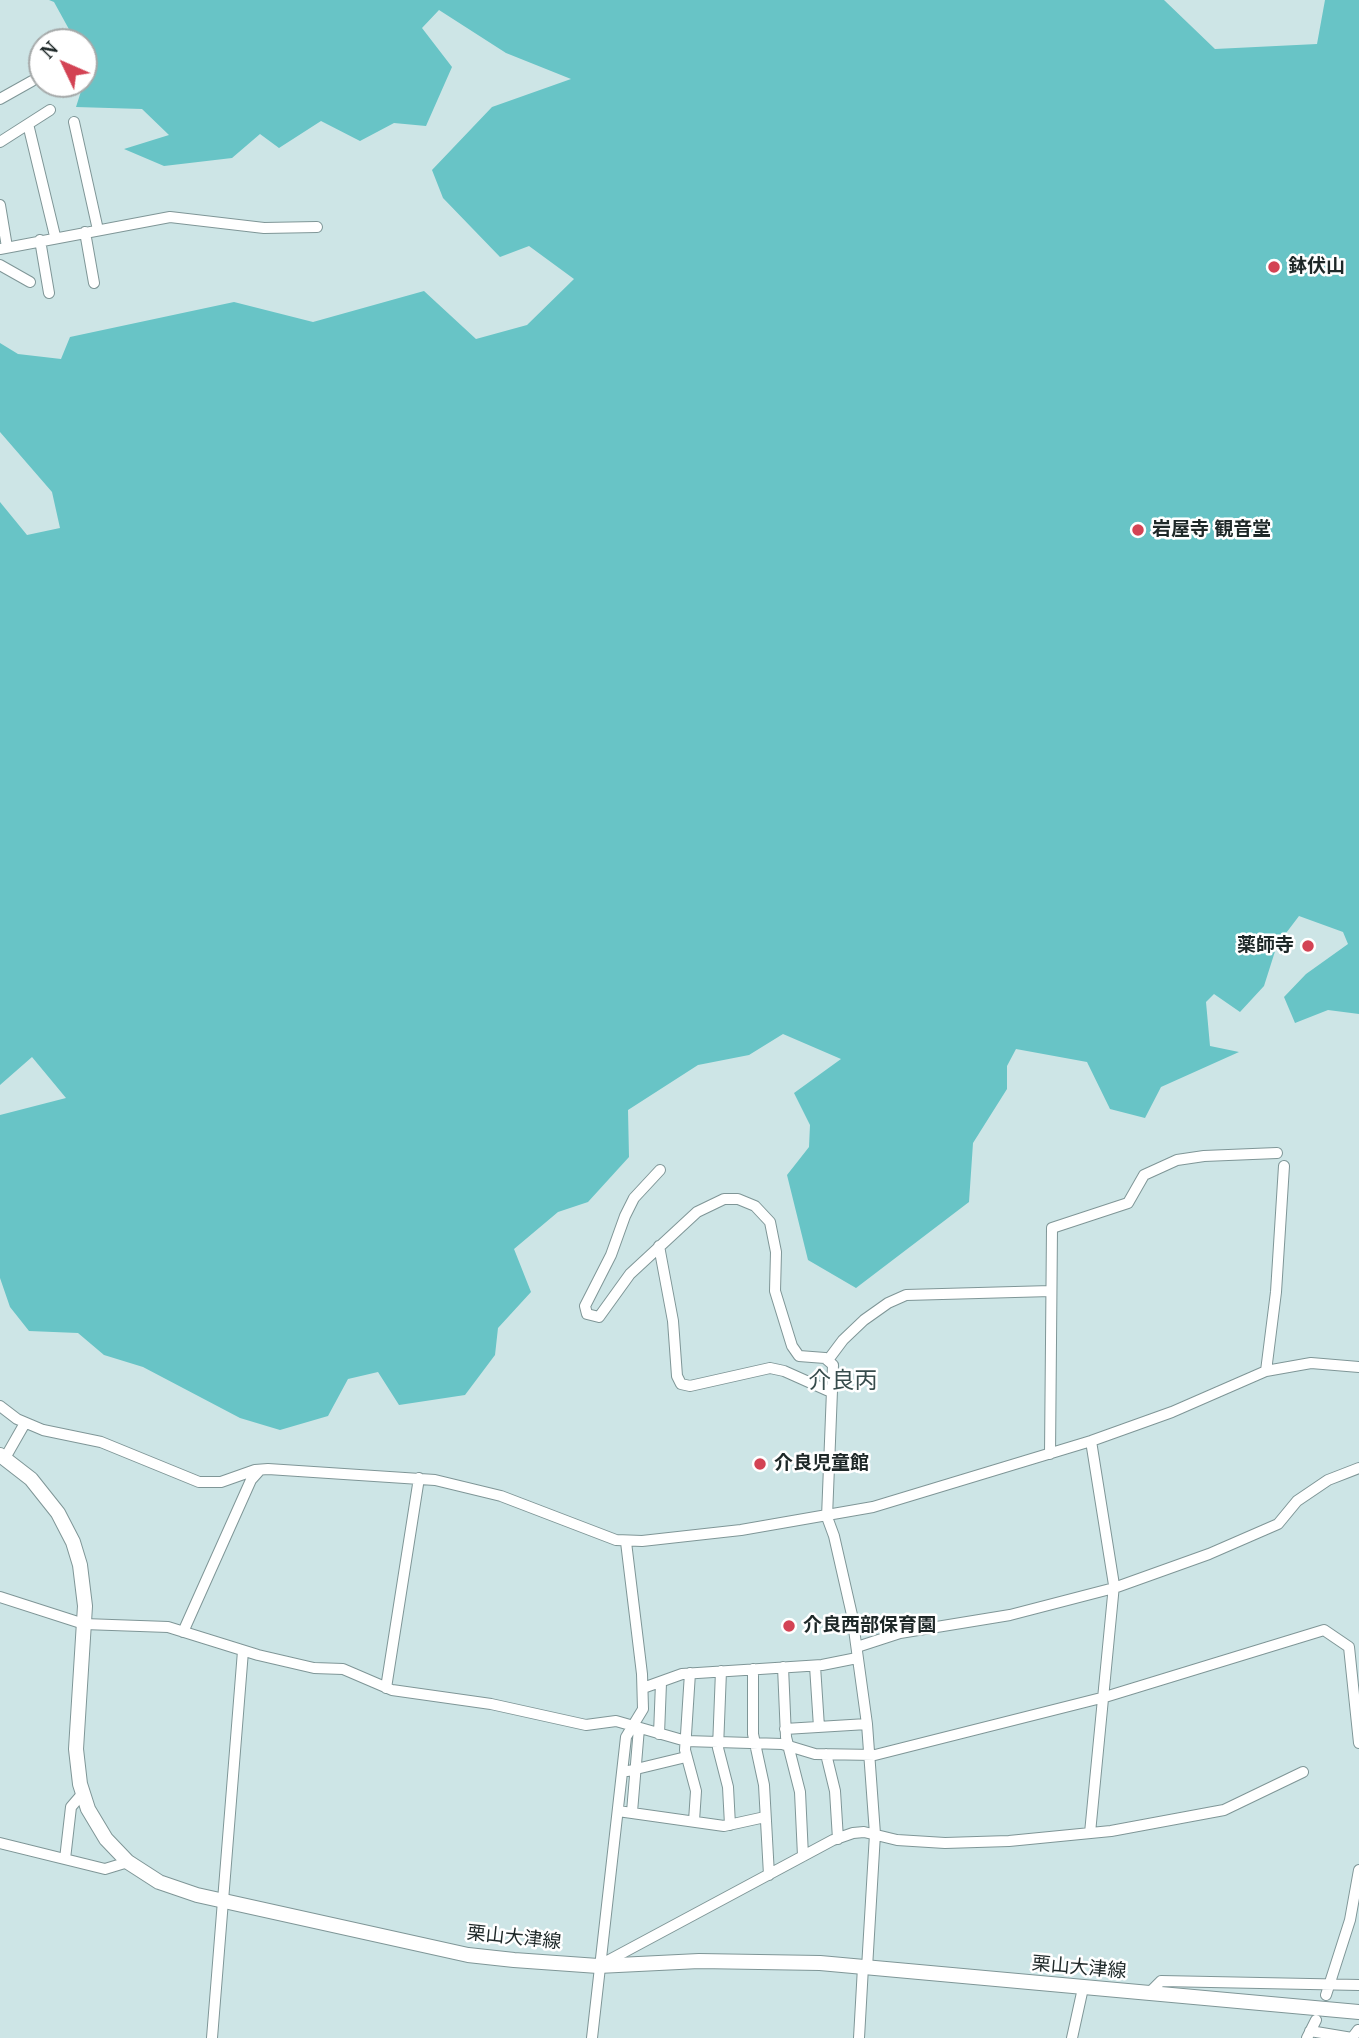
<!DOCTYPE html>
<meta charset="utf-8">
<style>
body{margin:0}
#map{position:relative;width:1359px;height:2038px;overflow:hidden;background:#cde5e6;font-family:"PT Serif",serif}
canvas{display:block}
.north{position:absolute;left:28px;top:28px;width:70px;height:70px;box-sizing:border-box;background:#fff;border:2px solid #a5a9a9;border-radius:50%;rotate:314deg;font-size:19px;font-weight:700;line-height:28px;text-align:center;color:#1e2828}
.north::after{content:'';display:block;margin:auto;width:24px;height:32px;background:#d34354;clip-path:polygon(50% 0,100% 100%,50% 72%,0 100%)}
</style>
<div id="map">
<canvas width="1359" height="2038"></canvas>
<div class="north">N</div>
</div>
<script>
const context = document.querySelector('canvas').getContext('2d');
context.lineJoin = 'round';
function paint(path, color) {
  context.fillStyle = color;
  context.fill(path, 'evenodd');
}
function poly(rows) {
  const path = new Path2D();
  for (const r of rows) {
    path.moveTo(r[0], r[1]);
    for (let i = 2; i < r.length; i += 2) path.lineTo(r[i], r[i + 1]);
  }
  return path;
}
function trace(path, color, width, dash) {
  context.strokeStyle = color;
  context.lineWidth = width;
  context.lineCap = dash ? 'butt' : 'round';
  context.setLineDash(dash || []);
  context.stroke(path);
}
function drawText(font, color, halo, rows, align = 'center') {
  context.font = font + ' "PT Serif","Noto Sans JP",serif';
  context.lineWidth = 5;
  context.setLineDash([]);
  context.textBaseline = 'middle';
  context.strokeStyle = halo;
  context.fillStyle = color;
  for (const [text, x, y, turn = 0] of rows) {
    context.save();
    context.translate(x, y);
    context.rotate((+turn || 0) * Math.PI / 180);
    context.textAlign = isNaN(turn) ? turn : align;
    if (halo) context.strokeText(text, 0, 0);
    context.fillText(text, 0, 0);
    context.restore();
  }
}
paint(poly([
 [49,0,1164,0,1215,49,1317,44,1325,0,1359,0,1359,1014,1328,1010,1295,1023,1284,997,1306,974,1348,944,1343,932,1299,916,1277,945,1264,986,1240,1012,1214,994,1206,1002,1210,1046,1239,1052,1161,1087,1145,1118,1110,1109,1087,1062,1016,1049,1007,1066,1007,1089,973,1143,969,1202,856,1288,808,1260,787,1175,809,1147,810,1125,794,1093,841,1059,783,1034,749,1055,698,1065,628,1110,629,1157,588,1202,558,1212,514,1249,531,1292,498,1328,495,1355,465,1395,399,1405,378,1372,348,1379,328,1416,280,1430,240,1418,143,1367,104,1355,78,1333,29,1331,10,1307,0,1278,0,1115,66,1098,32,1057,0,1085,0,502,27,535,60,528,52,492,0,432,0,343,18,354,61,359,70,337,234,302,313,322,424,291,476,339,527,325,574,279,529,246,500,257,443,198,432,170,492,107,571,79,506,53,439,10,422,28,452,67,426,126,394,123,360,141,321,121,279,148,260,134,232,158,164,166,124,149,169,135,142,109,76,107,89,66,84,56,84,42,76,42,54,2]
]), '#68c4c6');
const minor = poly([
 [0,99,32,81],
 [74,122,98,230],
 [28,124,55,236],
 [0,142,50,110],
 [0,205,7,247],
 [85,232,94,283],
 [40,240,49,293],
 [0,249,170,217,264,228,317,227],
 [0,265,30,282],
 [660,1170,634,1198,625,1216,611,1255,585,1306,587,1314,599,1317,630,1274,697,1212,724,1199,738,1199,755,1206,770,1222,776,1252,775,1291,792,1346,799,1356,825,1358,833,1365,827,1517,834,1536,852,1615,867,1724,875,1834,867,1968],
 [659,1246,673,1321,677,1376,681,1384,690,1386,770,1368,784,1371,831,1392],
 [828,1360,843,1340,864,1320,888,1303,906,1295,1051,1291],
 [1266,1371,1276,1292,1284,1166],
 [0,1406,17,1419,43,1430,101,1442,199,1482,221,1482,255,1470,268,1469,435,1480,501,1496,616,1540,642,1541,741,1530,873,1507,1091,1441,1172,1412,1266,1371,1311,1363,1359,1367],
 [1050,1454,1052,1228,1128,1203,1144,1175,1177,1160,1204,1156,1277,1153],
 [5,1458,25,1423],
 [0,1597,84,1624,168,1627,258,1655,314,1668,343,1669,392,1690,491,1704,586,1725,616,1721,686,1741,782,1744,815,1754,875,1755,1105,1697,1324,1630,1349,1647,1359,1743],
 [183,1632,251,1480,260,1470],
 [857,1647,900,1633,1010,1615,1114,1588,1209,1554,1278,1524,1297,1501,1328,1480,1359,1468],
 [815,1666,819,1727],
 [783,1667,786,1737,800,1792,803,1856],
 [753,1669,753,1734,764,1785,769,1875],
 [721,1671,718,1748,728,1787,730,1825],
 [690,1673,685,1750,696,1791,694,1821],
 [386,1688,419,1478],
 [643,1688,682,1674,822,1665,857,1658],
 [785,1729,867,1724],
 [659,1734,661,1683],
 [826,1754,835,1791,838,1839],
 [628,1771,686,1757],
 [618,1811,724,1826,765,1817],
 [632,1812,639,1728],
 [1090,1833,1114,1585,1091,1441],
 [0,1843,105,1869,128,1862],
 [65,1859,71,1807,83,1793],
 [600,1965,833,1840,853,1833,864,1832,897,1840,945,1843,1009,1841,1111,1831,1224,1810,1303,1772],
 [1148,1994,1161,1981,1359,1985],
 [1326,1995,1350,1920,1359,1870],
 [1310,2031,1352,2038,1358,2030],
 [212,2038,243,1651],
 [592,2038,626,1737,643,1709,642,1674,626,1542],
 [859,2038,863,1967],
 [1072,2038,1083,1988],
 [1307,2038,1316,2020]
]);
const major = poly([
 [0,1455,31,1479,58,1513,73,1542,80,1565,85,1606,76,1749,80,1784,88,1809,106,1839,128,1862,159,1882,197,1895,468,1955,514,1960,598,1966,699,1961,820,1963,1359,2012]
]);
trace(minor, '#7f9697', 12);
trace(major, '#7f9697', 16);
trace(minor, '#fff', 10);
trace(major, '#fff', 14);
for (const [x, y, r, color] of [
 [1274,267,7,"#d34354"],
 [1138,530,7,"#d34354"],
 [1308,946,7,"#d34354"],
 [760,1464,7,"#d34354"],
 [789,1626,7,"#d34354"]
]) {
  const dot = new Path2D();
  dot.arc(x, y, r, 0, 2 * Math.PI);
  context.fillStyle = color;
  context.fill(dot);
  trace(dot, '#fff', 2.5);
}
drawText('bold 19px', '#1e2828', '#fff', [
 ["鉢伏山",1288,267],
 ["岩屋寺 観音堂",1152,530],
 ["薬師寺",1294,946,"right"],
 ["介良児童館",774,1464],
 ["介良西部保育園",803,1626]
], 'left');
drawText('19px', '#1e2828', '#fff', [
 ["栗山大津線",514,1938,6],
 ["栗山大津線",1079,1968,5]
]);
drawText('23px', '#374c4c', '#fff', [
 ["介良丙",843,1381]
]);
</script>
